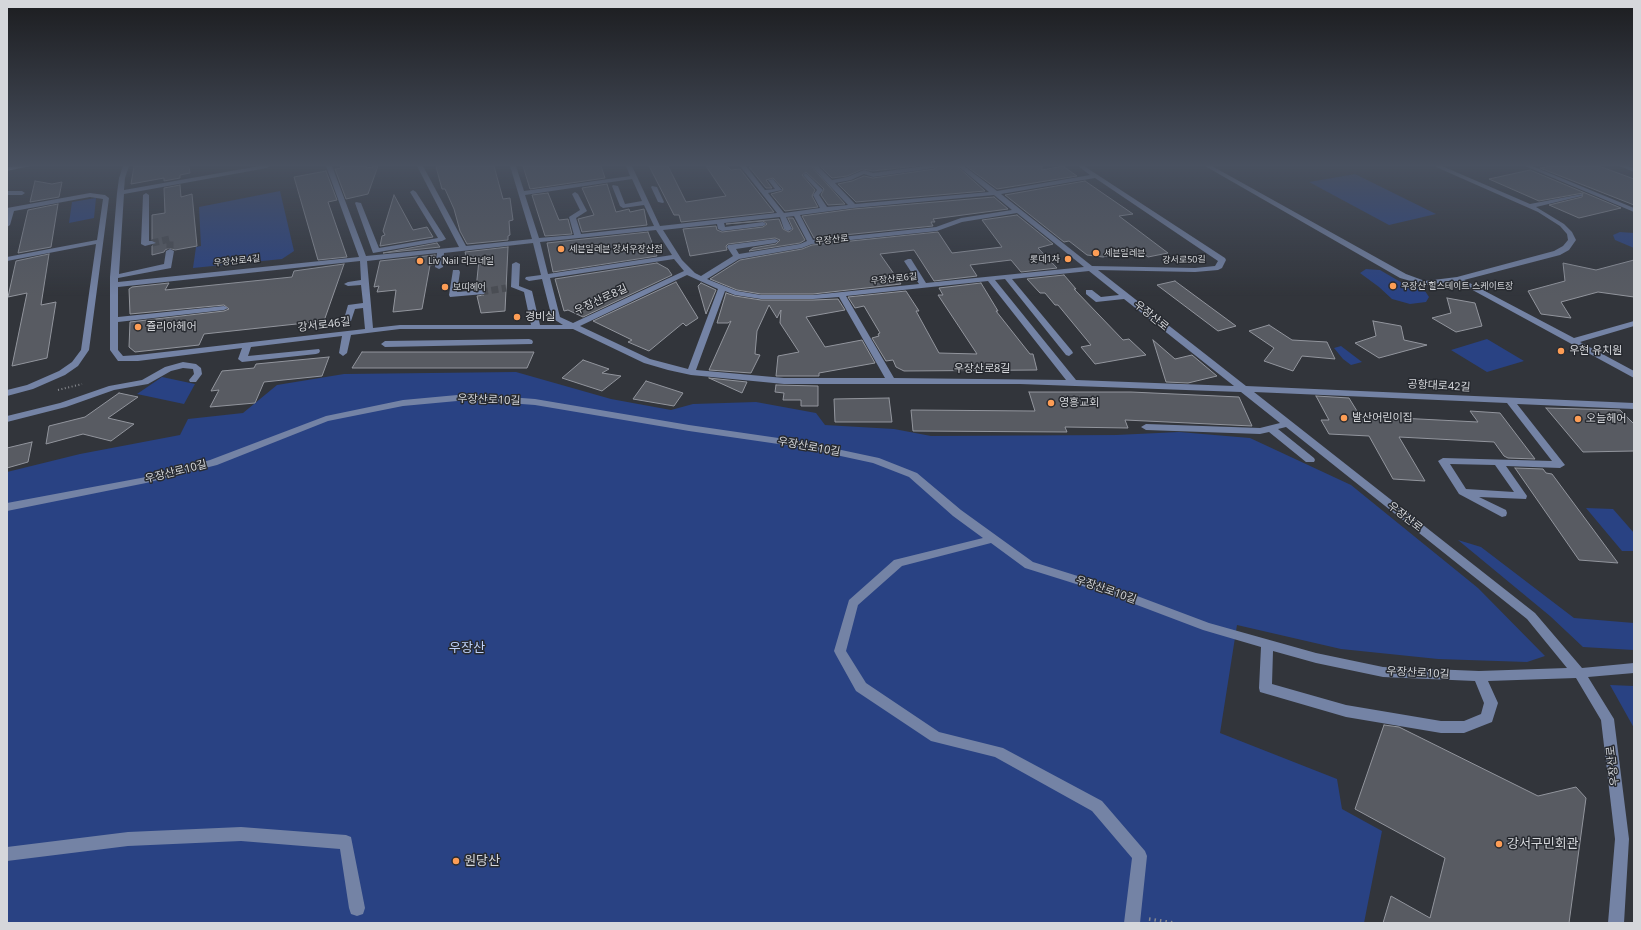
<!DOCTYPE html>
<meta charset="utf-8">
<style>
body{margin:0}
#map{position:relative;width:1641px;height:930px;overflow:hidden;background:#32353b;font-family:"Noto Sans",sans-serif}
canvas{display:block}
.frame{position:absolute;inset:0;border:8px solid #d5d7db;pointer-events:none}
</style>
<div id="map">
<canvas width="1641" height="930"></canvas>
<div class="frame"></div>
</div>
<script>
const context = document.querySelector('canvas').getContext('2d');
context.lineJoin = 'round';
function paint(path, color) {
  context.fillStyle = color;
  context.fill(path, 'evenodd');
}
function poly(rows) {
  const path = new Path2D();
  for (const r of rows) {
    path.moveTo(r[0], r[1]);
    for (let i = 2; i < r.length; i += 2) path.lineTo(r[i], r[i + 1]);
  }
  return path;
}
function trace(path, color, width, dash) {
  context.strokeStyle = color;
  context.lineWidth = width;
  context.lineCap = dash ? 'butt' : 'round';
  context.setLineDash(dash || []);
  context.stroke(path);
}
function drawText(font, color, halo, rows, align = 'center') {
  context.font = font + ' "Noto Sans","Noto Sans KR",sans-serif';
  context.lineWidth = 3;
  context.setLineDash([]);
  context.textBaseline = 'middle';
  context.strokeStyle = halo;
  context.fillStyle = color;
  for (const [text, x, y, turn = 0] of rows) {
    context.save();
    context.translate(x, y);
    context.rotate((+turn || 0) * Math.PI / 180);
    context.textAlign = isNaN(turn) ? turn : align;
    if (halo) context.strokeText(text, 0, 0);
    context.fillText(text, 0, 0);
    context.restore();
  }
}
paint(poly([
 [1355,174,1436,214,1389,225,1309,182],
 [280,191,294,251,282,259,193,268,196,247,201,246,199,207],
 [96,198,94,218,69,223,72,202],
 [1620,232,1634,233,1634,248,1615,240,1613,235],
 [1366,269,1380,270,1404,284,1425,291,1429,297,1426,302,1410,304,1392,299,1379,287,1360,273],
 [1487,339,1524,361,1487,372,1451,350],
 [1341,346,1362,362,1351,365,1343,359,1334,348],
 [516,372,611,399,671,410,693,404,756,402,816,413,825,425,894,429,931,436,1116,435,1179,432,1250,438,1351,485,1478,588,1545,656,1527,662,1438,659,1341,649,1237,625,1220,733,1337,779,1342,809,1382,831,1364,923,7,923,7,472,80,454,180,435,188,419,243,413,277,385,344,374],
 [162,377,195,384,184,404,137,394],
 [1586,508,1613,509,1634,533,1634,551,1622,551],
 [1458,540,1481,547,1574,618,1634,623,1634,650,1583,647,1550,616],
 [1610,685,1634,686,1634,728]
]), '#294283');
const building = poly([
 [134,166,189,166,190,173,180,175,180,178,164,181,164,178,131,184,134,166],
 [340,166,366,166,367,168,378,166,368,194,346,199,335,169,341,168,340,166],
 [449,166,494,166,503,199,510,198,513,220,509,221,510,235,508,236,508,240,467,244,460,231,454,209,445,189,442,189,436,167,449,166],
 [523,166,601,166,605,178,530,189,523,166],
 [649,166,668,166,686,202,726,196,706,166,727,166,731,170,740,169,774,212,681,222,679,215,674,215,649,166],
 [760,166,811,166,845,204,828,205,821,195,824,189,806,172,802,175,815,190,812,196,818,207,785,211,771,194,782,191,783,189,773,178,766,180,772,188,766,188,749,167,760,166],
 [820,166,916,166,873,171,863,169,847,176,832,178,820,166],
 [938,166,957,166,985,191,856,202,838,184,852,181,864,176,873,178,934,169,938,166],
 [966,166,1042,166,1042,170,1063,166,1077,176,997,189,966,166],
 [1551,166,1599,166,1634,179,1634,205,1540,168,1551,166],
 [1530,170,1621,208,1579,218,1549,205,1582,197,1583,193,1539,201,1489,179,1530,170],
 [326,171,337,200,328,202,347,257,318,260,294,177,326,171],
 [35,181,52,184,62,182,59,197,30,202,35,181],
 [1085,181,1133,214,1119,216,1168,253,1148,257,1136,248,1103,257,1087,255,1069,241,1064,242,1005,195,1085,181],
 [607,184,616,212,629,209,630,212,644,209,647,225,582,232,578,219,594,215,582,188,607,184],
 [180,185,181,197,192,194,197,246,175,250,169,248,165,250,164,252,152,255,152,246,157,243,152,240,152,215,165,213,164,188,180,185],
 [548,193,559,220,568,219,572,234,545,236,532,195,548,193],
 [394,195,413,230,427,227,433,237,380,246,382,236,385,235,383,231,394,195],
 [994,197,1008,209,933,219,935,222,931,222,933,226,814,238,802,216,853,209,994,197],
 [58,204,51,247,18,253,28,210,58,204],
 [1017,215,1053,244,1038,248,1057,268,1021,272,1011,260,970,265,977,276,934,281,914,250,880,254,901,284,813,294,761,294,737,290,710,279,740,260,802,249,812,245,938,232,952,253,1002,247,982,220,1017,215],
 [788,218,793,218,805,240,800,243,749,251,753,248,776,244,780,240,775,238,728,244,726,246,727,250,690,256,683,229,716,226,717,230,722,232,763,227,767,224,763,221,726,224,779,219,783,229,789,232,793,229,788,218],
 [648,232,657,256,553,272,547,243,648,232],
 [437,243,440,247,383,253,437,243],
 [508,247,505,311,481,313,477,296,484,295,486,292,482,289,476,289,479,260,468,262,465,252,508,247],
 [49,254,41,305,56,302,47,358,12,366,27,293,8,297,16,261,49,254],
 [435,255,434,265,430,265,422,309,393,312,396,290,377,292,379,286,374,287,380,261,435,255],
 [1634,260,1634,297,1598,292,1561,302,1571,318,1541,314,1528,291,1565,281,1563,263,1596,270,1634,260],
 [657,263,668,269,672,275,583,317,568,310,564,311,555,279,657,263],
 [344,264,324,321,204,334,199,345,135,352,129,347,130,322,224,311,229,309,224,305,130,314,129,289,132,287,169,283,165,290,292,277,294,271,344,264],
 [1064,275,1076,289,1074,289,1123,340,1129,339,1146,355,1095,364,1081,347,1091,345,1058,305,1055,305,1045,293,1040,293,1027,279,1064,275],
 [1175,281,1198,298,1236,326,1218,331,1157,285,1175,281],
 [676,282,698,318,686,326,683,323,649,351,628,342,632,340,593,321,676,282],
 [701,283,716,290,706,314,698,286,701,283],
 [981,283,998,311,996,311,1030,354,1033,354,1037,370,904,371,896,367,893,360,886,361,872,338,879,336,878,334,880,333,864,306,855,308,848,297,906,291,919,311,916,311,939,353,977,354,938,295,943,295,939,288,981,283],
 [726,293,735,296,761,300,813,300,838,299,845,310,806,317,825,347,862,340,875,363,819,373,819,376,776,376,778,356,799,352,780,323,781,310,777,318,769,305,757,331,755,354,760,355,751,373,709,370,731,321,728,323,717,323,726,293],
 [1447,298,1475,303,1482,326,1456,332,1432,318,1451,313,1447,298],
 [1373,321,1401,326,1404,340,1427,345,1379,358,1355,343,1376,336,1373,321],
 [1269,325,1292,340,1327,342,1335,359,1302,356,1293,371,1264,361,1274,348,1249,331,1269,325],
 [1153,340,1175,359,1192,355,1217,376,1188,383,1166,382,1153,340],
 [362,352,534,352,527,368,352,368,362,352],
 [329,357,322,376,264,382,255,403,210,407,219,390,211,391,222,371,254,368,256,364,329,357],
 [583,360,609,369,602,373,621,376,602,391,562,378,583,360],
 [709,378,747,382,742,393,709,378],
 [646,381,683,393,674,406,633,399,646,381],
 [776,385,818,386,818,406,801,406,801,400,783,400,784,393,775,392,776,385],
 [1029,392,1131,392,1239,397,1252,426,1125,420,1128,428,1065,427,1067,432,913,431,911,410,1035,411,1029,392],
 [119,393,138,397,108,418,134,424,111,441,83,434,46,444,49,426,85,417,119,393],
 [1316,396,1349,398,1360,416,1478,422,1470,411,1500,413,1535,459,1508,458,1504,456,1494,442,1399,437,1425,481,1393,479,1369,436,1329,434,1321,420,1329,420,1316,396],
 [889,398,892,422,835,422,834,399,889,398],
 [1546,408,1620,410,1634,424,1634,451,1583,452,1546,408],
 [32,442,28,462,7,468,7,448,32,442],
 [1515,468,1543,469,1546,473,1552,474,1618,563,1579,560,1515,468],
 [1384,725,1399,727,1538,796,1576,787,1586,798,1569,923,1383,923,1391,896,1430,918,1445,858,1355,809,1384,725]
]);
paint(building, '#585b62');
trace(building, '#92959d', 1);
trace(poly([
 [152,243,170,239,170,251],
 [481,292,506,288]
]), '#4a4d53', 7, [7, 3.5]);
trace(poly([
 [58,390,82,384]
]), '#87898e', 2, [1, 2.5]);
trace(poly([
 [1149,919,1174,923]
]), '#87898e', 3.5, [1.5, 4]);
paint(poly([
 [123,166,129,166,125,178,124,190,259,166,270,166,267,168,124,194,119,274,164,264,166,251,170,249,174,251,171,268,118,278,118,282,359,257,326,166,332,166,366,256,459,247,417,166,423,166,466,246,532,239,510,166,516,166,524,191,630,176,626,166,632,166,660,226,777,213,740,166,746,166,765,190,775,189,768,180,773,179,782,190,768,193,784,213,820,208,813,195,817,190,803,175,806,173,823,190,819,195,827,207,848,205,827,183,812,166,818,166,832,180,847,177,864,170,873,173,924,166,937,166,934,168,873,177,864,174,851,180,835,183,855,204,989,192,958,166,964,166,997,191,1090,175,1078,166,1084,166,1225,258,1226,260,1222,268,1218,270,1195,272,1098,270,1246,386,1634,403,1634,409,1517,404,1565,465,1560,468,1506,466,1527,496,1526,499,1479,497,1506,510,1507,513,1506,516,1502,517,1459,494,1438,461,1443,458,1552,461,1507,403,1254,392,1535,613,1582,668,1634,663,1634,673,1588,677,1614,719,1629,839,1624,923,1608,923,1615,839,1601,720,1576,678,1488,681,1498,703,1492,722,1464,733,1441,733,1346,717,1260,692,1259,688,1261,647,1203,630,1108,594,1025,568,991,543,902,566,858,605,846,651,866,683,939,732,1003,748,1102,801,1145,851,1147,856,1140,923,1124,923,1132,858,1092,811,995,757,931,741,856,691,836,655,834,651,849,600,894,560,983,538,953,516,909,477,873,463,799,447,689,431,535,405,468,400,403,406,328,421,217,465,146,483,7,511,7,503,146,477,210,460,326,416,403,400,468,394,535,399,689,425,799,441,879,458,917,473,961,510,1033,562,1116,588,1209,623,1316,653,1383,667,1479,671,1567,668,1527,619,1286,427,1278,429,1314,458,1315,460,1314,462,1306,462,1269,432,1260,434,1146,430,1141,427,1146,424,1260,428,1280,423,1241,392,1020,384,784,384,691,375,668,370,644,363,573,329,400,329,351,335,347,353,343,356,339,353,342,336,251,347,248,356,319,349,320,351,319,353,316,354,242,362,238,359,242,348,138,361,118,361,110,350,110,277,117,193,119,178,123,166],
 [1095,178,1218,261,1215,266,1195,268,1092,266,1001,194,1095,178],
 [632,179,642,201,625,204,618,186,613,185,612,186,620,206,623,208,644,205,654,226,581,234,576,218,587,211,578,194,575,192,572,194,580,210,569,217,574,235,539,238,525,195,632,179],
 [994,195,1012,210,961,218,936,227,813,240,800,215,853,208,994,195],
 [1017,213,1084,267,926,283,911,259,908,259,904,261,919,284,813,295,761,295,737,291,707,279,739,259,802,248,812,244,937,231,962,222,1017,213],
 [794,216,807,241,800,244,739,254,736,249,775,243,779,241,775,239,728,245,727,247,733,256,701,276,695,273,682,260,663,230,717,224,718,229,722,231,763,226,766,224,763,222,725,227,724,223,780,217,784,229,788,231,792,229,786,217,794,216],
 [656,230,672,255,548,274,540,242,656,230],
 [533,243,541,275,526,277,525,279,529,281,542,279,552,318,563,325,540,325,532,291,519,286,520,264,516,262,512,264,511,287,524,292,531,325,400,325,373,328,367,261,437,253,435,267,439,269,443,267,444,253,533,243],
 [674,259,684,271,573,323,560,317,550,278,674,259],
 [360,261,361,280,348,282,344,284,348,286,361,285,363,303,348,305,344,319,345,321,351,321,355,309,363,308,365,329,138,355,123,356,118,350,118,322,224,310,228,308,224,306,118,317,118,287,360,261],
 [1089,271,1119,295,1101,297,1092,290,1086,290,1086,294,1096,302,1124,299,1234,386,1076,380,995,280,1005,279,1066,355,1069,356,1073,353,1072,351,1012,279,1089,271],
 [687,275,718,289,688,369,650,359,580,326,687,275],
 [988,281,1066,380,894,378,846,296,988,281],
 [725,291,735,295,761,299,813,299,839,297,885,378,784,378,696,370,725,291],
 [1450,464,1495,465,1514,492,1466,489,1450,464],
 [1273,651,1316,663,1383,677,1475,681,1484,703,1481,714,1464,721,1441,721,1346,705,1272,684,1273,651],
 [1205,166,1212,166,1406,274,1425,281,1457,277,1554,251,1563,246,1568,240,1567,234,1560,226,1538,212,1436,167,1435,166,1442,166,1530,204,1582,194,1582,196,1536,207,1564,224,1572,232,1576,240,1569,250,1560,255,1464,280,1574,338,1634,321,1634,326,1580,342,1634,371,1634,378,1456,281,1425,285,1400,278,1205,166],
 [1525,166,1532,166,1634,208,1634,212,1525,166],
 [1619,166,1627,166,1634,168,1634,172,1619,166],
 [652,186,657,187,664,202,663,203,658,202,651,187,652,186],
 [413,190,416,192,446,239,442,241,373,253,355,203,356,202,361,203,379,248,438,238,410,192,413,190],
 [7,191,22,191,25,193,22,195,7,195,7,191],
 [90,193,105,195,109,198,89,350,78,366,65,375,33,389,7,396,7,390,27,385,59,371,72,362,81,350,96,244,7,261,7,257,97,240,103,199,90,197,14,211,10,225,7,227,7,208,90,193],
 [146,193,149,195,149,241,152,241,156,243,145,246,141,244,143,195,146,193],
 [453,270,459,270,460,272,457,292,481,290,485,292,484,294,450,297,449,295,453,270],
 [529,339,532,340,533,342,532,344,385,347,381,344,385,341,529,339],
 [183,362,196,364,201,368,202,374,196,382,190,382,189,380,194,374,193,369,183,368,171,371,148,384,114,390,66,407,7,422,7,416,60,403,109,386,142,380,165,367,183,362],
 [241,827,346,835,351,837,365,908,363,914,357,916,351,914,349,908,340,849,241,841,128,846,7,861,7,847,128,832,241,827]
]), '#7483a5');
paint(poly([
 [18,166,30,166,7,171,7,167,18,166]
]), '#bfd2fb');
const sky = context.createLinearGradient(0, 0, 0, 296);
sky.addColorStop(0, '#1c1d20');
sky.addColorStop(0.56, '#495160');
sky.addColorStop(1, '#49516000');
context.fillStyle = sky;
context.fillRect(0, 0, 1641, 296);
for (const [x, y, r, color] of [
 [561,249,4,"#fd9d55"],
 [1096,253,4,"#fd9d55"],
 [1068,259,4,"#fd9d55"],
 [420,261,4,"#fd9d55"],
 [1393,286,4,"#fd9d55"],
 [445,287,4,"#fd9d55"],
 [517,317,4,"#fd9d55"],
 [138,327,4,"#fd9d55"],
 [1561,351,4,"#fd9d55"],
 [1051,403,4,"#fd9d55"],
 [1344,418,4,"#fd9d55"],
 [1578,419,4,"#fd9d55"],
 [1499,844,4,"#fd9d55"],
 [456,861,4,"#fd9d55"]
]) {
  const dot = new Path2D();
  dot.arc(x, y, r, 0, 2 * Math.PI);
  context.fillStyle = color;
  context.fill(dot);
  trace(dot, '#282b31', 1.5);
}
drawText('9px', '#d5d7db', '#282b31', [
 ["우장산로",832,240,-6],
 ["강서로50길",1184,260,-1],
 ["우장산로4길",237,261,-6],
 ["우장산로6길",894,279,-6]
]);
drawText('9px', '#d5d7db', '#282b31', [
 ["세븐일레븐 강서우장산점",569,249],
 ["세븐일레븐",1104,253],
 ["롯데1차",1060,259,"right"],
 ["Liv Nail 리브네일",428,261],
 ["우장산 힐스테이트 스케이트장",1401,286],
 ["보띠헤어",453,287]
], 'left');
drawText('11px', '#d5d7db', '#282b31', [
 ["우장산로8길",601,300,-25],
 ["우장산로",1151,316,39],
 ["강서로46길",324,325,-7],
 ["우장산로8길",982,369],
 ["공항대로42길",1439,386,3],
 ["우장산로10길",489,400,2],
 ["우장산로10길",809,447,10],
 ["우장산로10길",176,472,-14],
 ["우장산로",1405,517,38],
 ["우장산로10길",1106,590,19],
 ["우장산로10길",1418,673,3],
 ["우장산로",1613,766,-97]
]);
drawText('11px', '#d5d7db', '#282b31', [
 ["경비실",525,317],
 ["쥴리아헤어",146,327],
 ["우현 유치원",1569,351],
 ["영흥교회",1059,403],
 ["발산어린이집",1352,418],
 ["오늘헤어",1586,419]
], 'left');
drawText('13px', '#bdd0f8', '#282b31', [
 ["우장산",467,648]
]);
drawText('13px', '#d5d7db', '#282b31', [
 ["강서구민회관",1507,844],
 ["원당산",464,861]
], 'left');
</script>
